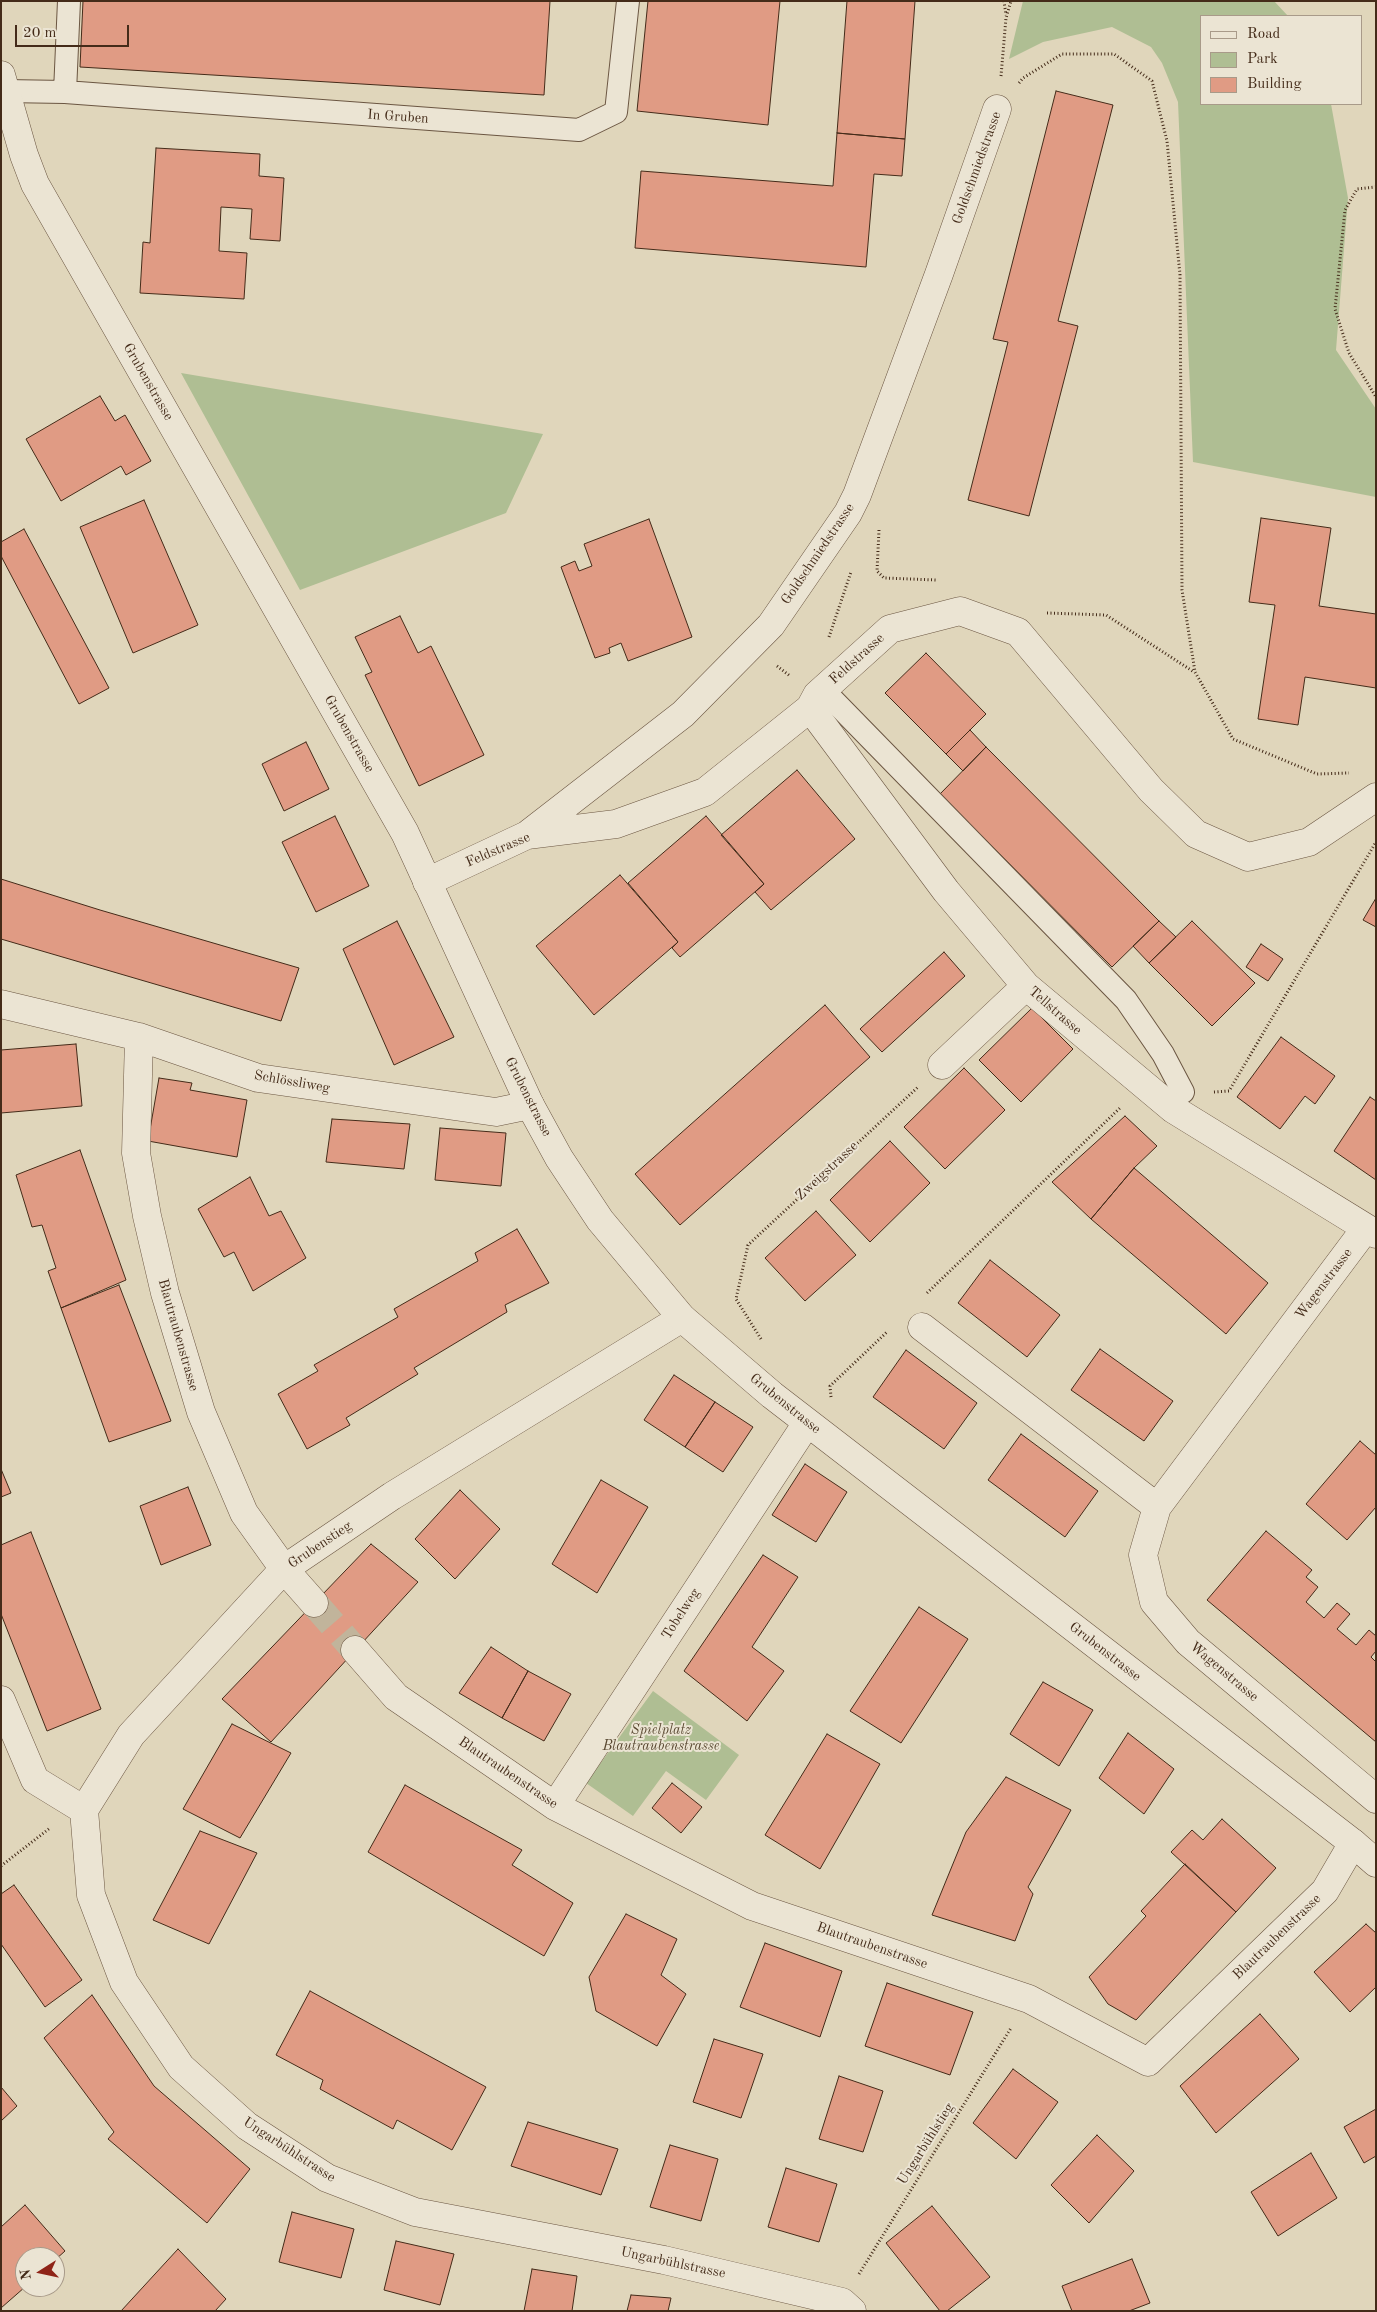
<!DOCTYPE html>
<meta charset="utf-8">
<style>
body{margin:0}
#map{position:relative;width:1377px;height:2312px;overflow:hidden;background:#e0d6bb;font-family:"Old Standard TT",serif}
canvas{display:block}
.frame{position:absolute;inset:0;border:2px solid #442b19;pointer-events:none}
.legend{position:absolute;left:1200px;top:15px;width:162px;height:90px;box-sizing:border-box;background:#ebe4d3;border:1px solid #a89a89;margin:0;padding:6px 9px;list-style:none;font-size:15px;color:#442b19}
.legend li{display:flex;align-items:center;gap:10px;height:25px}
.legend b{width:25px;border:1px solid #a89a89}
.north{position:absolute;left:15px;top:2247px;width:50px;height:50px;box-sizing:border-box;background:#ebe4d3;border:1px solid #a89a89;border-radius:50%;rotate:260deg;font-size:14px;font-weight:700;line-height:20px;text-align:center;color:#442b19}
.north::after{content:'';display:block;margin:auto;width:18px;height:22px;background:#8f2418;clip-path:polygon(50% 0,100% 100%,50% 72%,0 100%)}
.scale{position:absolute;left:15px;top:25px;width:114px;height:22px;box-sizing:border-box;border:2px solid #442b19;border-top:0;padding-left:6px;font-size:15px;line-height:18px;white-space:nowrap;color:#442b19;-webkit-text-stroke:4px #ebe4d3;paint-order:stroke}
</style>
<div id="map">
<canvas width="1377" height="2312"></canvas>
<div class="frame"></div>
<ul class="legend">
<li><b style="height:6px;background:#ebe4d3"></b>Road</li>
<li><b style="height:14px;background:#afbe93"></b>Park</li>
<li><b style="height:14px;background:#e09b84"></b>Building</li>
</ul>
<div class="north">N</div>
<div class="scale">20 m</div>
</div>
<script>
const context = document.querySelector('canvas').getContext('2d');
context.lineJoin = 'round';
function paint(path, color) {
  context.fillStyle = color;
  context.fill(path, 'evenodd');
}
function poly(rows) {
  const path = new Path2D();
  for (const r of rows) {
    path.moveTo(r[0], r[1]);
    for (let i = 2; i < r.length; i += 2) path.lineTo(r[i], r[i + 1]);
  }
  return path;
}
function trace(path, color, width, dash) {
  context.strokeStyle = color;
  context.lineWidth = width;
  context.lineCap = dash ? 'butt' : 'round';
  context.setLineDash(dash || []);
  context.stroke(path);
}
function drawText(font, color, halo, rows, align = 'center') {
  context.font = font + ' "Old Standard TT",serif';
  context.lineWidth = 4;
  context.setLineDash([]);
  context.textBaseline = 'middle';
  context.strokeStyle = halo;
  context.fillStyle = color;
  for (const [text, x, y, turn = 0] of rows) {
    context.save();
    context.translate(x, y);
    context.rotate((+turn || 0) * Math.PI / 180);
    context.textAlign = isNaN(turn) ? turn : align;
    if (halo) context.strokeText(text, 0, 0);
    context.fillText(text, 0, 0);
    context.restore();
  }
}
paint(poly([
 [1023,1,1274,1,1288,16,1201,16,1201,104,1331,104,1348,198,1336,350,1376,409,1376,497,1193,462,1178,102,1162,63,1151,47,1112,27,1043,42,1009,59],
 [181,373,543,434,506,513,300,590],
 [653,1691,739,1755,706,1800,666,1771,633,1816,586,1783]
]), '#afbe93');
const building = poly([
 [83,1,550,1,544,95,80,67,83,1],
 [648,1,780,1,768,125,637,111,648,1],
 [847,1,915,1,905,139,837,133,847,1],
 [1056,91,1113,105,1058,321,1078,326,1029,516,968,500,1008,342,993,339,1056,91],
 [837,133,905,139,902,176,874,174,866,267,635,248,641,171,833,186,837,133],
 [156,148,260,154,259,176,284,178,280,241,250,239,252,209,221,207,219,251,247,253,244,299,140,293,143,242,150,243,156,148],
 [100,396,115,421,125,415,151,461,126,475,121,466,61,501,26,439,100,396],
 [144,500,198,625,133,653,80,527,144,500],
 [1261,518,1331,528,1319,606,1376,614,1376,688,1305,677,1298,725,1258,719,1275,605,1249,602,1261,518],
 [649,519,692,637,628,661,621,643,609,648,610,653,595,658,561,567,575,561,579,571,592,566,584,544,649,519],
 [24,529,109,688,79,704,1,556,1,542,24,529],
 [400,616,418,653,431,646,484,755,419,786,365,675,372,672,355,637,400,616],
 [926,653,986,714,946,754,885,693,926,653],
 [970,730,986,747,963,771,946,754,970,730],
 [306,742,329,789,284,811,262,764,306,742],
 [986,747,1159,921,1112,967,940,794,986,747],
 [797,770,855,839,771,910,755,892,764,884,721,835,797,770],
 [335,816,369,886,316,912,282,842,335,816],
 [706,816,764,884,680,957,672,948,678,942,628,883,706,816],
 [620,875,678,942,594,1015,536,946,620,875],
 [1,879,100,910,299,968,281,1021,1,939,1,879],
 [1376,898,1376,927,1363,920,1376,898],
 [397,921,454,1037,394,1065,343,949,397,921],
 [1159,921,1176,937,1149,963,1133,946,1159,921],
 [1192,921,1255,983,1212,1026,1149,963,1192,921],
 [1261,944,1283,959,1268,981,1246,967,1261,944],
 [944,952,965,976,882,1052,860,1029,944,952],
 [825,1005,870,1057,680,1225,635,1174,825,1005],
 [1032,1008,1073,1049,1021,1102,979,1060,1032,1008],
 [1281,1037,1335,1076,1315,1104,1305,1096,1280,1129,1237,1097,1281,1037],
 [76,1044,82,1106,1,1113,1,1050,76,1044],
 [964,1068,1005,1110,945,1169,904,1127,964,1068],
 [159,1078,192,1083,190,1090,247,1100,237,1157,148,1141,159,1078],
 [1370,1097,1376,1101,1376,1180,1334,1151,1370,1097],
 [1125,1116,1157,1146,1134,1168,1091,1219,1052,1182,1125,1116],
 [332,1119,410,1124,404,1169,326,1162,332,1119],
 [440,1128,506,1133,501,1186,435,1180,440,1128],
 [890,1141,930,1183,870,1242,830,1200,890,1141],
 [80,1150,126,1280,61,1308,48,1271,56,1268,42,1225,32,1227,16,1175,80,1150],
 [1134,1168,1268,1283,1226,1334,1091,1219,1134,1168],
 [250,1177,269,1216,281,1211,306,1258,253,1291,234,1252,224,1257,198,1209,250,1177],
 [816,1211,856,1255,805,1301,765,1258,816,1211],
 [517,1229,549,1283,505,1305,507,1312,414,1368,418,1374,346,1418,350,1425,307,1449,278,1394,318,1371,314,1365,398,1317,394,1309,478,1261,475,1253,517,1229],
 [990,1260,1060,1315,1027,1357,958,1303,990,1260],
 [119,1285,171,1421,109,1442,61,1308,119,1285],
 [1100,1349,1173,1401,1144,1441,1071,1390,1100,1349],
 [906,1350,977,1403,944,1449,873,1397,906,1350],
 [674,1375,715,1402,685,1447,644,1420,674,1375],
 [715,1402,753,1427,723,1472,685,1447,715,1402],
 [1021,1434,1098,1491,1065,1537,988,1480,1021,1434],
 [1360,1441,1376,1455,1376,1507,1347,1540,1306,1504,1360,1441],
 [805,1464,847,1492,816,1542,772,1515,805,1464],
 [1,1469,11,1493,1,1497,1,1469],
 [601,1480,648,1507,597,1593,552,1564,601,1480],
 [188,1487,211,1545,161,1565,140,1506,188,1487],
 [460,1490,500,1529,455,1579,415,1539,460,1490],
 [1266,1531,1312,1570,1306,1577,1318,1587,1306,1602,1324,1618,1337,1603,1350,1614,1337,1629,1356,1645,1369,1630,1376,1636,1376,1651,1371,1657,1376,1662,1376,1742,1207,1600,1266,1531],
 [31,1532,101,1709,47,1731,1,1614,1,1545,31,1532],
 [371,1544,418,1582,271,1742,222,1699,371,1544],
 [763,1555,798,1577,752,1647,784,1671,747,1721,684,1671,763,1555],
 [919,1607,968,1639,901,1743,850,1711,919,1607],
 [491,1647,528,1671,502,1718,459,1693,491,1647],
 [528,1671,571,1694,544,1741,502,1718,528,1671],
 [1043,1682,1093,1710,1059,1766,1010,1734,1043,1682],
 [232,1724,291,1753,240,1838,183,1809,232,1724],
 [1128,1733,1174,1769,1144,1814,1099,1778,1128,1733],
 [827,1734,880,1764,820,1869,765,1835,827,1734],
 [1006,1777,1071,1810,1028,1887,1033,1894,1015,1941,932,1915,966,1832,1006,1777],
 [672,1783,702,1807,681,1833,652,1808,672,1783],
 [405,1785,522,1850,512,1865,573,1903,544,1956,368,1852,405,1785],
 [1222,1819,1276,1868,1236,1912,1171,1852,1192,1830,1203,1840,1222,1819],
 [200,1831,257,1853,209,1944,153,1920,200,1831],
 [1185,1864,1236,1912,1136,2020,1108,2004,1089,1977,1146,1916,1141,1911,1185,1864],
 [14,1885,82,1980,45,2007,1,1944,1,1894,14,1885],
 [626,1914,677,1939,661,1975,686,1994,657,2046,596,2011,589,1977,626,1914],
 [1366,1924,1376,1933,1376,1987,1350,2012,1314,1972,1366,1924],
 [765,1943,842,1971,820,2037,740,2007,765,1943],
 [887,1983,973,2012,950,2075,865,2046,887,1983],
 [310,1991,486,2087,452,2150,397,2120,393,2129,320,2089,323,2080,276,2055,310,1991],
 [92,1995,154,2086,250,2169,207,2223,108,2139,114,2132,44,2038,92,1995],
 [1260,2014,1299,2059,1216,2133,1180,2086,1260,2014],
 [714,2039,763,2054,741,2118,693,2102,714,2039],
 [1013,2069,1058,2102,1016,2159,973,2123,1013,2069],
 [839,2076,883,2091,863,2152,819,2139,839,2076],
 [1,2087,17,2106,1,2121,1,2087],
 [1376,2109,1376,2156,1364,2163,1344,2127,1376,2109],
 [528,2122,618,2149,601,2195,511,2166,528,2122],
 [1097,2135,1134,2171,1089,2223,1051,2185,1097,2135],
 [670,2145,718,2159,701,2221,650,2207,670,2145],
 [1311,2153,1337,2198,1278,2236,1251,2192,1311,2153],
 [786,2168,837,2184,819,2242,768,2227,786,2168],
 [25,2205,65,2251,55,2260,55,2257,25,2257,25,2287,1,2308,1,2227,25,2205],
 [932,2206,990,2277,947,2311,940,2311,886,2243,932,2206],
 [292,2212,354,2229,341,2278,279,2262,292,2212],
 [396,2241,454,2254,440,2305,384,2290,396,2241],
 [178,2249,226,2299,215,2311,121,2311,178,2249],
 [1132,2259,1150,2303,1129,2311,1072,2311,1062,2286,1132,2259],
 [532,2269,577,2276,572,2311,524,2311,532,2269],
 [631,2295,671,2298,668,2311,627,2311,631,2295]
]);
paint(building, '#e09b84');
trace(building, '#442b19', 1);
trace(poly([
 [314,1603,355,1650]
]), '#c1b49b', 28, [28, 14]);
const service = poly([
 [5,91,65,92,579,130,616,112,628,1],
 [65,92,69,1],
 [817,695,831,698,1126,1000,1163,1054,1183,1092]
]);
const minor = poly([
 [810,708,946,891,1026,986,1173,1109,1376,1234],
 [527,835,683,714,771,625,848,513,857,495,939,274,997,109],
 [427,882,527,835,616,824,705,792,810,708,817,695,890,629,960,611,1018,632,1151,790,1196,834,1248,857,1309,842,1376,797],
 [1,1004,139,1037,258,1078,496,1112,530,1105],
 [139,1037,136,1153,147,1216,165,1293,201,1412,244,1513,284,1569,314,1603],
 [942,1065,1026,986],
 [1366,1228,1157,1507,1143,1555,1154,1602,1188,1642,1376,1799],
 [922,1327,1157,1507],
 [355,1650,396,1697,555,1806,752,1906,1029,1999,1148,2062,1325,1891,1353,1843],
 [1,1700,35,1780,84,1810],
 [555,1806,807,1423],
 [84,1810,91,1895,124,1982,181,2067,247,2126,327,2178,415,2212,664,2260,842,2302,852,2311],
 [84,1810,131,1735,284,1569,392,1496,682,1318]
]);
const tertiary = poly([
 [1,75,24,155,35,184,405,833,530,1105,559,1158,600,1220,682,1318,772,1395,1353,1843,1376,1863]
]);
trace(service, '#6b5642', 24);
trace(minor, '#6b5642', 29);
trace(tertiary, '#6b5642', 29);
trace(poly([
 [1004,1,1006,15],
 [1001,76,1006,18,1011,1],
 [1019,83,1023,78,1062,54,1114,54,1152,81,1167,141,1180,275,1182,590,1195,672,1233,739,1317,774,1349,773],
 [1376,187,1357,189,1345,210,1335,309,1349,353,1376,397],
 [879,530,877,571,884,578,937,580],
 [1047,613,1106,615,1194,672],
 [829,637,851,572],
 [777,666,790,676],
 [1214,1092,1229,1091,1376,842],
 [927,1293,1121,1107],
 [761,1339,736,1299,748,1245,918,1087],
 [831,1397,830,1386,888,1331],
 [1,1866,50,1828],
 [859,2274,1011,2028]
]), '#442b19', 3, [1, 2.5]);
trace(service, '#ebe4d3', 22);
trace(minor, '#ebe4d3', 28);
trace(tertiary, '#ebe4d3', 28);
drawText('14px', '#442b19', '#ebe4d3', [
 ["In Gruben",398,117,4],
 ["Goldschmiedstrasse",977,168,-70],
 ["Grubenstrasse",148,382,60],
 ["Goldschmiedstrasse",818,554,-56],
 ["Feldstrasse",857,659,-42],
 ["Grubenstrasse",349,734,60],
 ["Feldstrasse",498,850,-23],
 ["Tellstrasse",1055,1011,41],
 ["Schlössliweg",292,1082,10],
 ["Grubenstrasse",528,1097,63],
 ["Zweigstrasse",827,1171,-43],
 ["Wagenstrasse",1324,1284,-53],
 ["Blautraubenstrasse",178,1335,74],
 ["Grubenstrasse",785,1404,39],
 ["Grubenstieg",320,1545,-34],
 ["Tobelweg",681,1614,-57],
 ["Grubenstrasse",1105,1652,38],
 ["Wagenstrasse",1224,1672,40],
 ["Blautraubenstrasse",508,1773,34],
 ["Blautraubenstrasse",1277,1937,-44],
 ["Blautraubenstrasse",872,1946,19],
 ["Ungarbühlstieg",926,2144,-58],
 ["Ungarbühlstrasse",289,2150,33],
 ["Ungarbühlstrasse",673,2263,12]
]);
drawText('italic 14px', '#594831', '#ebe4d3', [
 ["Spielplatz",661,1730],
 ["Blautraubenstrasse",661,1746]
]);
</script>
